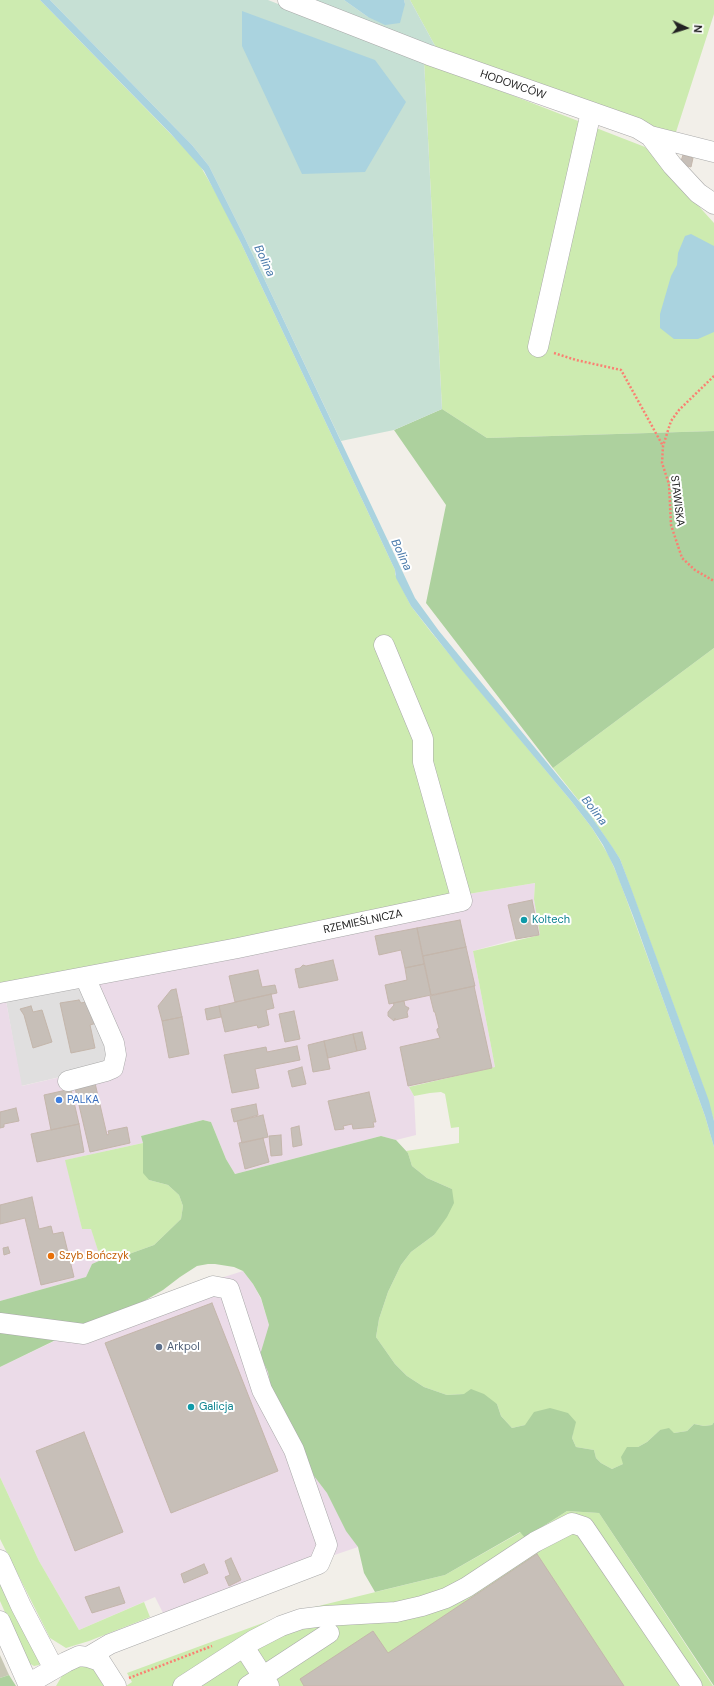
<!DOCTYPE html>
<meta charset="utf-8">
<style>
body{margin:0}
#map{position:relative;width:714px;height:1686px;overflow:hidden;background:#f2efe9;font-family:"DM Sans",sans-serif}
canvas{display:block}
.north{position:absolute;left:666px;top:8px;width:40px;height:40px;-webkit-text-stroke:3px #fff;paint-order:stroke;rotate:94deg;font-size:11px;font-weight:700;line-height:16px;text-align:center;color:#222}
.north::after{content:'';display:block;margin:auto;width:14px;height:18px;background:#222;clip-path:polygon(50% 0,100% 100%,50% 72%,0 100%)}
</style>
<div id="map">
<canvas width="714" height="1686"></canvas>
<div class="north">N</div>
</div>
<script>
const context = document.querySelector('canvas').getContext('2d');
context.lineJoin = 'round';
function paint(path, color) {
  context.fillStyle = color;
  context.fill(path, 'evenodd');
}
function poly(rows) {
  const path = new Path2D();
  for (const r of rows) {
    path.moveTo(r[0], r[1]);
    for (let i = 2; i < r.length; i += 2) path.lineTo(r[i], r[i + 1]);
  }
  return path;
}
function trace(path, color, width, dash) {
  context.strokeStyle = color;
  context.lineWidth = width;
  context.lineCap = dash ? 'butt' : 'round';
  context.setLineDash(dash || []);
  context.stroke(path);
}
function drawText(font, color, halo, rows, align = 'center') {
  context.font = font + ' "DM Sans",sans-serif';
  context.lineWidth = 4;
  context.setLineDash([]);
  context.textBaseline = 'middle';
  context.strokeStyle = halo;
  context.fillStyle = color;
  for (const [text, x, y, turn = 0] of rows) {
    context.save();
    context.translate(x, y);
    context.rotate((+turn || 0) * Math.PI / 180);
    context.textAlign = isNaN(turn) ? turn : align;
    if (halo) context.strokeText(text, 0, 0);
    context.fillText(text, 0, 0);
    context.restore();
  }
}
paint(poly([
 [83,985,105,1024,108,1066,21,1086,6,1001]
]), '#e0dfdf');
paint(poly([
 [535,883,534,899,541,935,516,939,473,951,495,1067,409,1087,414,1096,416,1135,396,1140,381,1136,235,1174,226,1159,211,1122,203,1120,141,1136,143,1143,66,1160,82,1229,91,1228,101,1260,92,1264,86,1277,0,1301,0,1002,6,1001,22,1086,108,1066,111,1046,83,985,468,894],
 [243,1271,253,1284,261,1299,269,1325,358,1547,163,1613,155,1597,79,1630,39,1561,0,1477,0,1367,86,1326,139,1304]
]), '#ebdbe8');
paint(poly([
 [0,1655,9,1675,0,1678]
]), '#c7c7b4');
paint(poly([
 [0,0,40,0,198,162,220,200,241,243,367,510,395,570,395,574,411,606,431,632,572,802,592,828,609,856,619,879,664,1002,705,1116,714,1147,714,1422,712,1425,704,1426,694,1424,687,1431,674,1433,660,1430,647,1442,638,1447,623,1464,612,1469,601,1463,596,1458,594,1450,576,1447,572,1438,575,1422,525,1425,512,1428,501,1416,497,1404,464,1394,447,1395,424,1387,407,1376,395,1364,376,1337,379,1319,388,1292,401,1265,411,1252,434,1235,452,1189,427,1178,412,1166,408,1153,406,1151,459,1143,459,1127,451,1128,445,1094,441,1092,430,1093,414,1096,409,1087,495,1067,473,951,540,935,534,899,535,883,468,894,464,888,419,904,0,986],
 [410,0,714,0,714,14,676,132,665,130,639,122,439,53],
 [424,61,645,147,714,223,714,431,487,438,442,409],
 [714,648,714,1121,703,1086,620,859,591,816,553,768],
 [143,1143,149,1180,168,1185,179,1195,183,1206,181,1219,154,1245,129,1254,101,1260,91,1229,82,1229,65,1160],
 [0,1477,39,1561,79,1630,144,1602,150,1617,89,1641,66,1648,50,1638,0,1539],
 [567,1511,599,1513,713,1686,126,1686,132,1682,127,1673,290,1613,445,1575,521,1532,525,1538],
 [0,1574,42,1662,39,1665,34,1666,27,1662,0,1601],
 [83,1664,92,1667,104,1686,56,1686,63,1674]
]), '#cdebb0');
paint(poly([
 [442,409,487,438,714,431,714,648,553,768,426,603,446,505,394,430],
 [203,1120,211,1122,226,1159,235,1174,381,1136,396,1140,408,1153,412,1166,427,1178,452,1189,454,1203,447,1217,434,1235,411,1252,401,1265,388,1292,379,1319,376,1337,395,1364,407,1376,424,1387,447,1395,464,1394,471,1389,484,1394,497,1404,501,1416,512,1428,525,1425,534,1412,550,1408,568,1413,576,1422,572,1438,576,1447,594,1450,596,1458,601,1463,612,1469,623,1464,621,1457,627,1447,638,1447,647,1442,660,1430,669,1428,674,1433,687,1431,694,1424,704,1426,712,1425,714,1422,714,1686,599,1513,567,1511,525,1538,520,1532,445,1575,375,1592,364,1573,358,1547,346,1531,327,1493,314,1476,273,1397,268,1372,260,1355,269,1325,261,1298,253,1284,243,1271,234,1267,215,1264,208,1264,197,1266,180,1277,163,1290,139,1304,86,1326,0,1319,0,1301,86,1277,92,1264,101,1260,129,1254,154,1245,181,1219,183,1206,179,1195,168,1185,149,1180,143,1173,143,1143,141,1136],
 [0,1327,64,1336,0,1367],
 [9,1675,16,1686,0,1686,0,1678]
]), '#add19e');
paint(poly([
 [50,0,268,0,424,61,442,409,394,430,341,441,244,236,209,166,192,145],
 [310,0,344,0,368,17,405,4,404,0,410,0,439,53]
]), '#c6e0d4');
paint(poly([
 [40,0,50,0,192,145,209,166,244,236,415,598,439,631,591,816,613,848,620,859,631,888,709,1101,714,1121,714,1147,705,1116,633,916,614,867,603,845,592,828,572,802,460,668,411,606,396,578,395,570,367,510,241,243,204,171,171,134],
 [344,0,404,0,405,4,400,23,385,25,368,17],
 [242,11,375,60,406,102,365,172,302,174,242,46],
 [691,234,714,246,714,332,698,339,674,339,660,328,660,314,671,276,677,265,678,253,685,236]
]), '#aad3df');
const building = poly([
 [683,155,693,158,691,167,680,164,683,155],
 [532,900,539,935,516,939,508,905,532,900],
 [460,920,466,947,423,956,417,928,460,920],
 [417,928,424,964,405,968,401,950,379,955,375,936,417,928],
 [466,947,475,986,431,995,423,956,466,947],
 [333,960,338,980,299,988,295,969,300,968,303,965,306,966,333,960],
 [424,964,431,995,389,1004,385,985,407,980,405,968,424,964],
 [258,970,262,987,275,985,277,993,235,1002,229,976,258,970],
 [474,986,492,1068,408,1086,400,1047,440,1038,437,1031,437,1029,439,1028,435,1012,434,1012,430,996,474,986],
 [176,989,182,1017,162,1021,158,1006,171,990,176,989],
 [271,994,274,1008,266,1010,269,1025,258,1028,257,1025,225,1032,219,1006,271,994],
 [79,1000,81,1003,91,1001,100,1022,90,1025,95,1048,71,1053,60,1003,79,1000],
 [404,1001,405,1006,409,1008,407,1012,408,1017,395,1020,395,1018,394,1021,388,1016,388,1012,394,1005,393,1003,404,1001],
 [31,1006,33,1012,42,1010,52,1042,33,1048,24,1015,20,1009,31,1006],
 [219,1006,221,1017,207,1020,205,1009,219,1006],
 [294,1011,300,1039,285,1042,279,1014,294,1011],
 [182,1017,189,1054,169,1058,162,1021,182,1017],
 [362,1032,366,1049,357,1051,353,1034,362,1032],
 [353,1034,357,1051,328,1058,324,1041,353,1034],
 [324,1041,330,1069,313,1072,308,1045,324,1041],
 [297,1046,300,1060,255,1069,259,1088,232,1093,224,1055,266,1047,267,1052,297,1046],
 [302,1067,306,1084,292,1087,288,1071,302,1067],
 [95,1083,107,1135,109,1134,108,1131,127,1127,130,1143,90,1152,75,1088,95,1083],
 [71,1089,79,1124,51,1130,44,1095,71,1089],
 [369,1092,376,1122,373,1122,374,1127,353,1129,352,1124,343,1126,344,1129,335,1130,328,1101,369,1092],
 [256,1104,258,1115,234,1122,231,1109,256,1104],
 [16,1108,19,1121,4,1124,4,1127,0,1128,0,1112,16,1108],
 [263,1115,268,1137,242,1143,237,1121,263,1115],
 [79,1124,84,1152,37,1162,31,1134,79,1124],
 [299,1126,302,1145,293,1147,291,1128,299,1126],
 [281,1135,282,1155,271,1156,269,1136,281,1135],
 [263,1138,269,1162,245,1169,239,1143,263,1138],
 [32,1197,39,1229,51,1226,53,1234,63,1232,74,1277,41,1285,25,1218,0,1224,0,1205,32,1197],
 [8,1247,10,1253,4,1255,3,1248,8,1247],
 [212,1303,278,1471,171,1513,105,1343,212,1303],
 [84,1432,123,1532,75,1551,36,1451,84,1432],
 [537,1554,624,1686,304,1686,300,1679,373,1631,388,1653,537,1554],
 [231,1558,241,1580,229,1586,225,1577,230,1575,225,1561,231,1558],
 [204,1564,208,1573,184,1583,181,1574,204,1564],
 [119,1587,125,1603,92,1613,85,1597,119,1587]
]);
paint(building, '#c7bfb8');
trace(building, '#c4b6ab', 1);
const minor = poly([
 [288,0,429,55,637,128,650,136,672,165,698,193,714,204],
 [650,136,714,152],
 [538,347,591,112],
 [0,993,238,948,462,901,423,762,423,739,384,645],
 [68,1081,106,1071,113,1068,116,1055,114,1043,85,977],
 [0,1323,84,1334,213,1286,229,1289,262,1390,294,1450,327,1545,319,1564,110,1644,88,1657],
 [0,1560,21,1606,54,1669],
 [0,1621,29,1686],
 [244,1647,269,1686],
 [28,1684,66,1662,79,1656,88,1657,100,1661,116,1686],
 [183,1686,254,1640,281,1626,301,1619,325,1616,396,1612,422,1606,446,1598,467,1587,535,1542,572,1523,584,1527,692,1686],
 [248,1686,329,1633]
]);
trace(minor, '#a9a9a9', 21);
trace(poly([
 [554,353,576,360,621,370,663,446],
 [714,376,679,410,671,421,663,446,662,463,669,484,671,525,682,558,695,570,714,581],
 [129,1678,212,1646]
]), '#fa8072', 2.5, [2, 2]);
trace(minor, '#fff', 20);
for (const [x, y, r, color] of [
 [524,920,4,"#0f9aa8"],
 [59,1100,4,"#3f7fe0"],
 [51,1256,4,"#e8710a"],
 [159,1347,4,"#5c6f8a"],
 [191,1407,4,"#0f9aa8"]
]) {
  const dot = new Path2D();
  dot.arc(x, y, r, 0, 2 * Math.PI);
  context.fillStyle = color;
  context.fill(dot);
  trace(dot, '#fff', 1.5);
}
drawText('11px', '#222', '#fff', [
 ["HODOWCÓW",513,85,19],
 ["STAWISKA",677,501,83],
 ["RZEMIEŚLNICZA",363,922,-12]
]);
drawText('11px', '#0d838f', '#fff', [
 ["Koltech",532,920],
 ["Galicja",199,1407]
], 'left');
drawText('11px', '#366cbe', '#fff', [
 ["PALKA",67,1100]
], 'left');
drawText('11px', '#c56008', '#fff', [
 ["Szyb Bończyk",59,1256]
], 'left');
drawText('11px', '#4e5e75', '#fff', [
 ["Arkpol",167,1347]
], 'left');
drawText('italic 12px', '#4a7aab', '#fff', [
 ["Bolina",264,261,65],
 ["Bolina",401,555,65],
 ["Bolina",594,811,52]
]);
</script>
